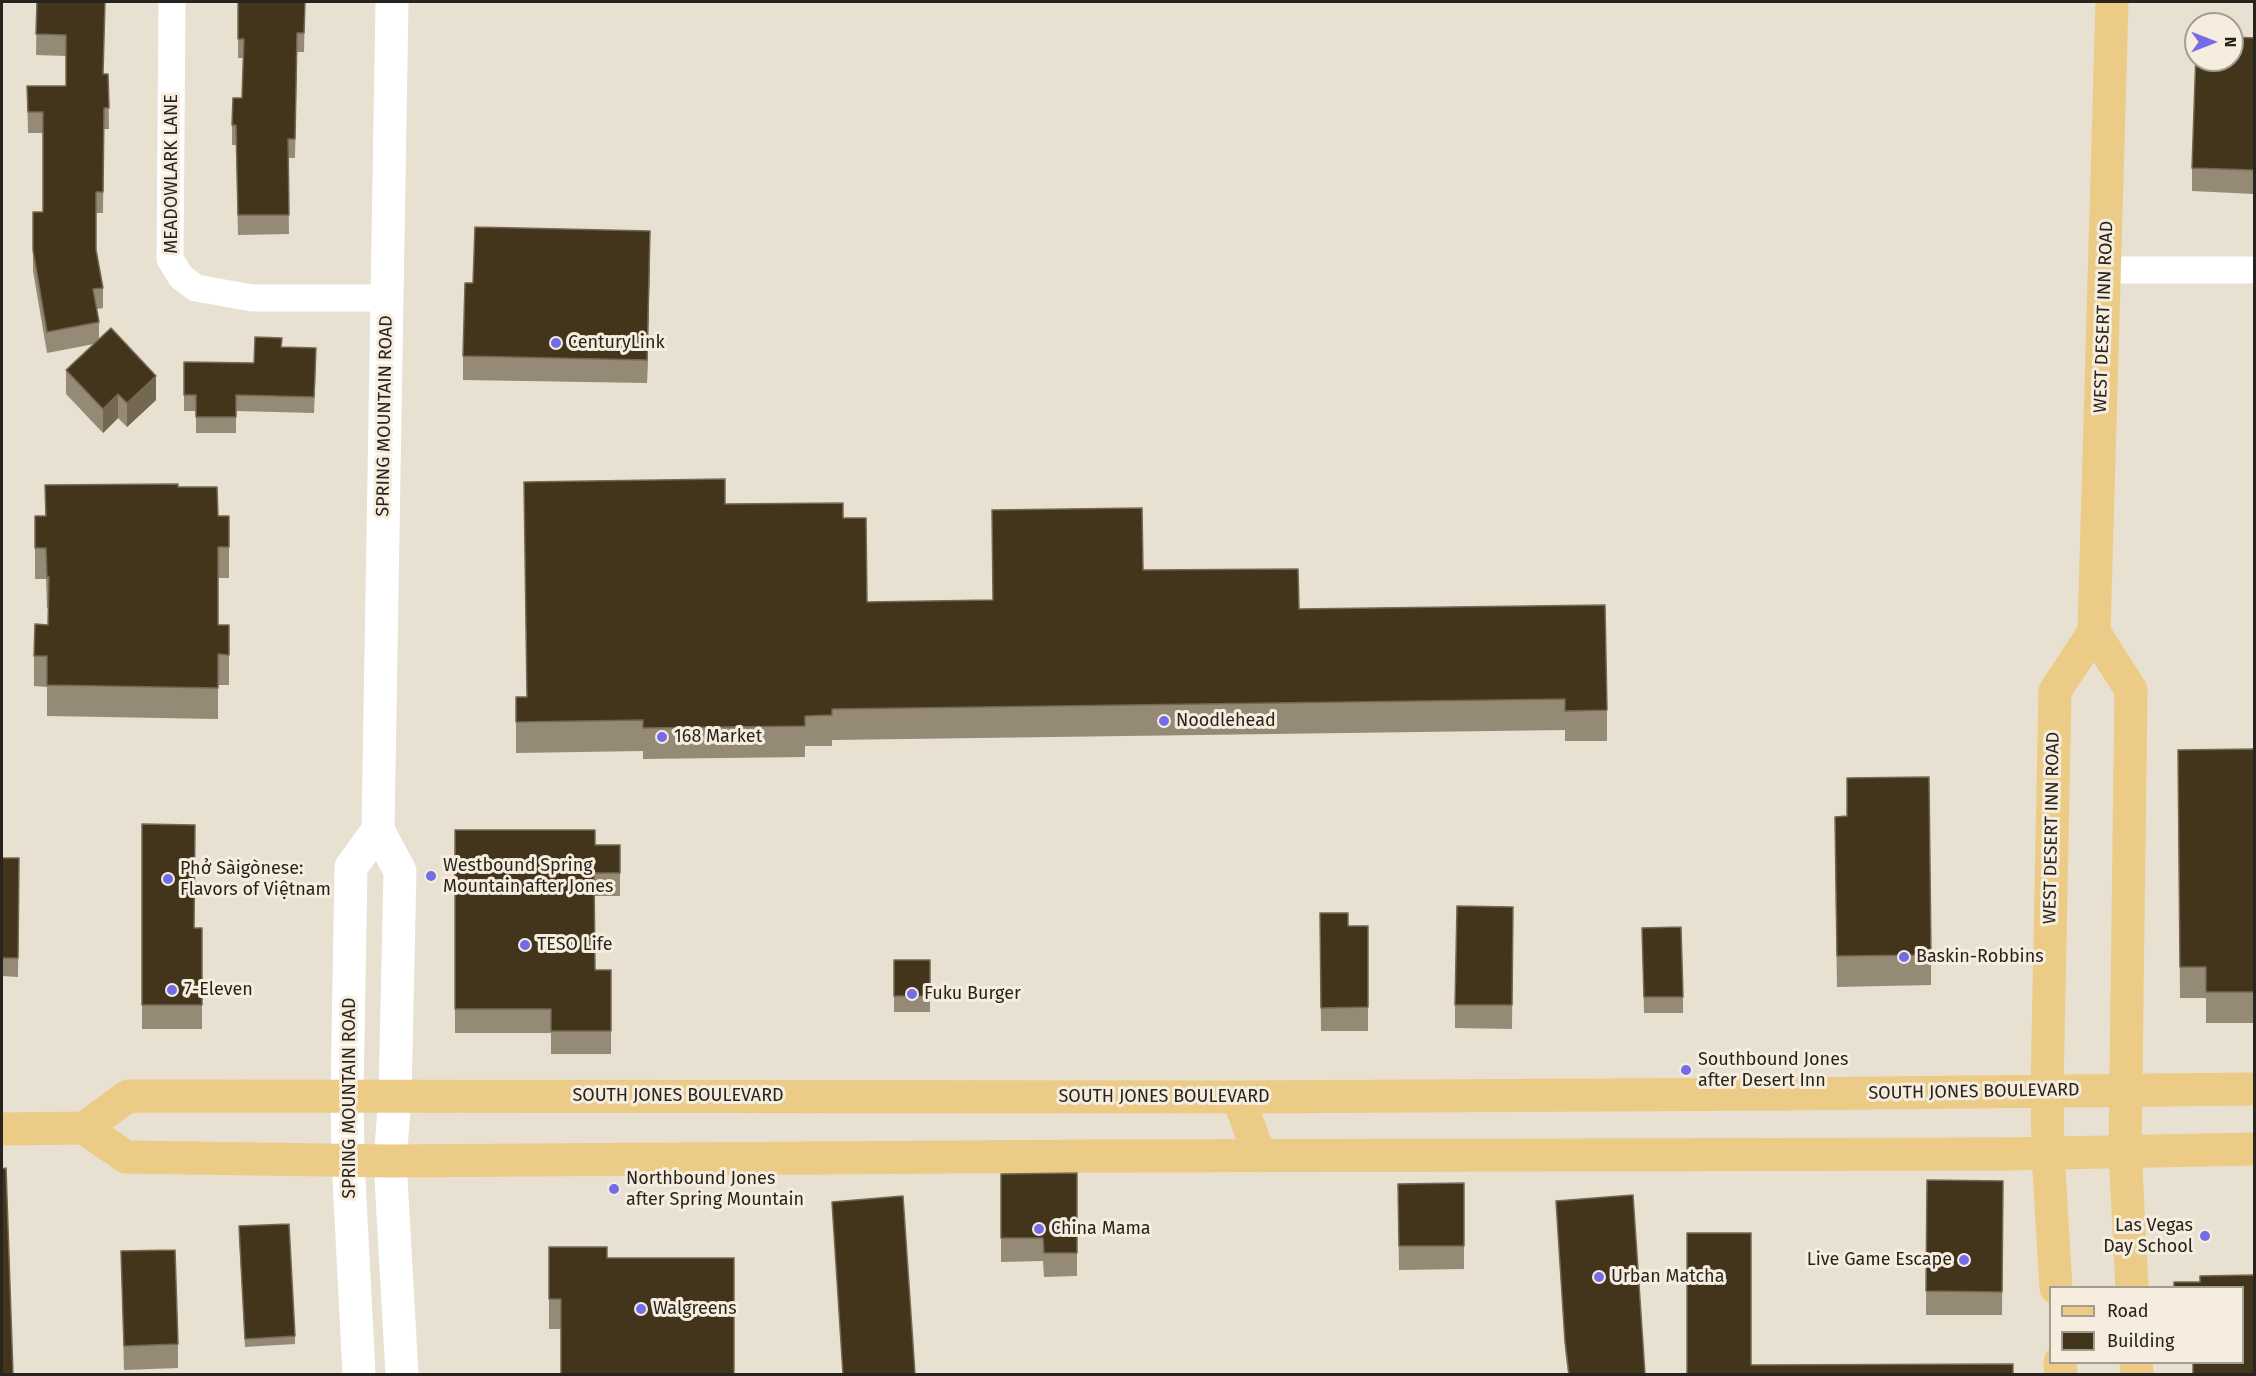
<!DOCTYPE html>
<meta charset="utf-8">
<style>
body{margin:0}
#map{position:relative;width:2256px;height:1376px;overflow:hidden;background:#e8e0d1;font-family:"Fira Sans",sans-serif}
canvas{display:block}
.frame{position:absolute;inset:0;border:3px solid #27241e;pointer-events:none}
.legend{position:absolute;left:2049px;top:1286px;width:195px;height:78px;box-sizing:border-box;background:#f6edde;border:2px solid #a39d91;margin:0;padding:8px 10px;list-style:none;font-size:18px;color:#27241e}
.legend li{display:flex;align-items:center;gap:12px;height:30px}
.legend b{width:30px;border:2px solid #a39d91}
.north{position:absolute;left:2184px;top:12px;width:60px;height:60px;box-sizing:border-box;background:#f6edde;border:2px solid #a39d91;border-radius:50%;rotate:90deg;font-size:16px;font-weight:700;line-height:24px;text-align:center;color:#27241e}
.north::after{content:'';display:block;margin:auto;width:21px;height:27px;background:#746be6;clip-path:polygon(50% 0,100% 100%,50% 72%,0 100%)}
</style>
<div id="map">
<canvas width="2256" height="1376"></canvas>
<div class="frame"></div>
<ul class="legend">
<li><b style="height:8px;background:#ebcb85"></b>Road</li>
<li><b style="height:16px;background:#42351c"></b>Building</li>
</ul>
<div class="north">N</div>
</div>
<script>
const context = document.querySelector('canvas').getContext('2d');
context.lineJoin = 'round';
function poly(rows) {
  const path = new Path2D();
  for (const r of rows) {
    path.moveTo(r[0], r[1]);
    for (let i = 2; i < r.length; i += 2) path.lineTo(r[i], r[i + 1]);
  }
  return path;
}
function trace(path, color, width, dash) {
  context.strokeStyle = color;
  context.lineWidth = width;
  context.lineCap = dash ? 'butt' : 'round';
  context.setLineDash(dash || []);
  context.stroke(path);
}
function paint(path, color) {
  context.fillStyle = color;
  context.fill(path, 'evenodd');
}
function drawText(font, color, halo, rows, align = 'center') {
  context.font = font + ' "Fira Sans",sans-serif';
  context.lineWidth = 6;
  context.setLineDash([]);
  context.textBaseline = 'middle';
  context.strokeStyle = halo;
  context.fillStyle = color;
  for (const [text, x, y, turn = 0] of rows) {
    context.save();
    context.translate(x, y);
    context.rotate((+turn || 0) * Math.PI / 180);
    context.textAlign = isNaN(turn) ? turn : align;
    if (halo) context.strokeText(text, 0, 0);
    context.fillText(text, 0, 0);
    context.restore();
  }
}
trace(poly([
 [172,2,170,259,181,277,196,288,252,298,387,298],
 [2106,270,2254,270]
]), '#fff', 27);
trace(poly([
 [392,2,378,830,400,871,395,1096,390,1161,402,1374],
 [359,1374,348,1160,347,1096,351,867,378,830]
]), '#fff', 33);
trace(poly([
 [2094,632,2131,690,2125,1151,2132,1288],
 [1238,1097,1260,1156],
 [84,1128,128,1096,1238,1097,1783,1094,2254,1089],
 [2,1129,84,1128,126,1157,390,1161,1099,1156,2006,1154,2254,1149],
 [2056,1288,2048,1154,2047,1090,2055,691,2094,632,2112,2],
 [2060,1362,2061,1374],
 [2136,1362,2137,1374]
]), '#ebcb85', 33);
paint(poly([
 [37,2,104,74,108,74,109,129,104,129,103,213,96,213,96,250,103,288,103,308,97,309,99,322,99,340,156,400,127,427,118,418,103,433,66,394,66,370,94,344,47,353,33,271,33,212,43,212,43,133,28,133,27,86,66,86,66,56,36,55],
 [238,2,305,2,304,52,297,52,295,158,288,158,289,234,238,235,236,145,232,145,232,125,242,98,243,58,238,58],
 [2254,38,2254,194,2192,191,2192,168],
 [650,255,647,383,463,380,463,356,473,283],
 [282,347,316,364,314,413,236,411,236,433,196,433,196,411,184,411,184,362,254,363],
 [45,485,178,487,218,516,229,516,229,578,218,578,218,625,229,625,229,685,218,685,218,719,47,716,47,687,34,686,34,656,48,625,49,608,47,608,46,579,35,579,35,516,45,516],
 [725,504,843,518,867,602,993,600,992,510,1143,570,1299,609,1607,710,1607,741,1565,741,1565,730,832,740,832,746,805,746,805,757,643,759,643,751,516,753,516,697,526,697],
 [2254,749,2254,1023,2206,1023,2206,998,2180,998,2178,750],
 [142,824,194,928,202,928,202,1029,142,1029],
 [455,830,595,845,620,845,620,896,594,896,595,970,611,970,611,1054,551,1054,551,1033,455,1033],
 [1835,847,1931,955,1931,985,1837,987],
 [2,858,19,858,18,977,2,976],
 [1513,907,1512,1029,1455,1028,1455,1005],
 [1320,913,1348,926,1368,926,1368,1031,1321,1031],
 [1642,928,1683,997,1683,1013,1644,1013],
 [894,960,930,960,930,1012,894,1012],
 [1077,1173,1077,1276,1044,1277,1043,1261,1001,1262,1001,1174],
 [1927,1180,2003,1181,2002,1315,1926,1315],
 [1464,1183,1464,1269,1399,1270,1398,1184],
 [1556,1201,1645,1374,1568,1374,1565,1349],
 [832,1202,915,1374,843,1374],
 [239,1234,295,1336,295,1344,245,1347],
 [549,1247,607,1247,561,1329,549,1329],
 [121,1251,178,1344,178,1368,124,1370]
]), '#958a76');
paint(poly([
 [650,231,650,255,647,383,647,360],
 [156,376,156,400,127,427,127,403],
 [118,394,118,418,103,433,103,409]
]), '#746852');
const building = poly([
 [37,2,105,2,103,74,108,74,109,108,104,108,103,192,96,192,96,250,103,288,93,289,99,322,47,332,33,250,33,212,43,212,43,112,28,112,27,86,66,86,66,35,36,34,37,2],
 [238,2,305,2,304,33,297,33,295,139,288,139,289,215,238,215,236,125,232,125,233,98,242,98,244,39,238,39,238,2],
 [2232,37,2254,38,2254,170,2192,168,2196,52,2196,60,2232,60,2232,37],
 [475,227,650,231,647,360,463,356,465,283,473,283,475,227],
 [111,328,156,376,127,403,118,394,103,409,66,370,111,328],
 [255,337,282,338,281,347,316,348,314,397,236,395,236,417,196,417,196,395,184,395,184,362,254,363,255,337],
 [725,479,725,504,843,503,843,518,866,518,867,602,993,600,992,510,1142,508,1143,570,1298,569,1299,609,1605,605,1607,710,1565,711,1565,699,832,709,832,715,805,716,805,726,643,728,643,720,516,722,516,697,527,697,524,482,725,479],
 [178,484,178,487,217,487,218,516,229,516,229,547,218,547,218,625,229,625,229,655,218,654,218,688,47,685,47,656,34,656,35,624,48,625,49,577,47,577,46,548,35,548,35,516,46,516,45,485,178,484],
 [2254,749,2254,992,2206,992,2206,967,2180,967,2178,750,2254,749],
 [1929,777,1931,955,1837,956,1835,817,1847,816,1847,778,1929,777],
 [142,824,195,825,194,928,202,928,202,1005,142,1005,142,824],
 [455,830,595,830,595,845,620,845,620,873,594,873,595,970,611,970,611,1031,551,1031,551,1009,455,1009,455,830],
 [2,858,19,858,18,958,2,958,2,858],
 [1457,906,1513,907,1512,1005,1455,1005,1457,906],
 [1320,913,1348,913,1348,926,1368,926,1368,1007,1321,1008,1320,913],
 [1681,927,1683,997,1644,997,1642,928,1681,927],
 [894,960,930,960,930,996,894,996,894,960],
 [6,1168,13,1374,2,1374,2,1169,6,1168],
 [1077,1173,1077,1253,1044,1253,1043,1238,1001,1238,1001,1174,1077,1173],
 [1927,1180,2003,1181,2002,1292,1926,1291,1927,1180],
 [1464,1183,1464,1246,1399,1246,1398,1184,1464,1183],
 [1633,1195,1645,1374,1569,1374,1565,1341,1556,1201,1633,1195],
 [903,1196,915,1374,843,1374,832,1202,903,1196],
 [289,1224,295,1336,245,1339,239,1226,289,1224],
 [1687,1233,1751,1233,1751,1365,2013,1364,2013,1374,1687,1374,1687,1233],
 [549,1247,607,1247,607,1258,734,1258,734,1374,561,1374,561,1299,549,1299,549,1247],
 [175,1250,178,1344,124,1346,121,1251,175,1250],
 [2254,1275,2254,1374,2193,1374,2193,1362,2242,1362,2242,1287,2174,1287,2174,1282,2200,1282,2200,1276,2254,1275]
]);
paint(building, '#42351c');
trace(building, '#746852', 1.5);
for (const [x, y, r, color] of [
 [556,343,6,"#746be6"],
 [1164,721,6,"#746be6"],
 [662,737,6,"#746be6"],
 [431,876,6,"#746be6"],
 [168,879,6,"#746be6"],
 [525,945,6,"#746be6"],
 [1904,957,6,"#746be6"],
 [172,990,6,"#746be6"],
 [912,994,6,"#746be6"],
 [1686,1070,6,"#746be6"],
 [614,1189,6,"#746be6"],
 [1039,1229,6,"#746be6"],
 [2205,1236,6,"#746be6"],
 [1964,1260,6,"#746be6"],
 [1599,1277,6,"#746be6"],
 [641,1309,6,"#746be6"]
]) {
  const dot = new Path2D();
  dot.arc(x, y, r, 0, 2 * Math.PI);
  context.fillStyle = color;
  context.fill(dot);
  trace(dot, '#f6edde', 2);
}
drawText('18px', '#27241e', '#f6edde', [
 ["MEADOWLARK LANE",172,174,-90],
 ["WEST DESERT INN ROAD",2104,317,-88],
 ["SPRING MOUNTAIN ROAD",385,416,-89],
 ["WEST DESERT INN ROAD",2052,828,-89],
 ["SOUTH JONES BOULEVARD",1974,1092,-1],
 ["SOUTH JONES BOULEVARD",678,1096],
 ["SOUTH JONES BOULEVARD",1164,1097],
 ["SPRING MOUNTAIN ROAD",350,1098,-90]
]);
drawText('18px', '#27241e', '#f6edde', [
 ["CenturyLink",568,343],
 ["Noodlehead",1176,721],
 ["168 Market",674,737],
 ["Westbound Spring",443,866],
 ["Mountain after Jones",443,887],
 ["Phở Sàigònese:",180,869],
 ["Flavors of Việtnam",180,890],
 ["TESO Life",537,945],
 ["Baskin-Robbins",1916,957],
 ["7-Eleven",184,990],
 ["Fuku Burger",924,994],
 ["Southbound Jones",1698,1060],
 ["after Desert Inn",1698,1081],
 ["Northbound Jones",626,1179],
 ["after Spring Mountain",626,1200],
 ["Las Vegas",2193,1226,"right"],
 ["Day School",2193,1247,"right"],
 ["China Mama",1051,1229],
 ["Live Game Escape",1952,1260,"right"],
 ["Urban Matcha",1611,1277],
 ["Walgreens",653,1309]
], 'left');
</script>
